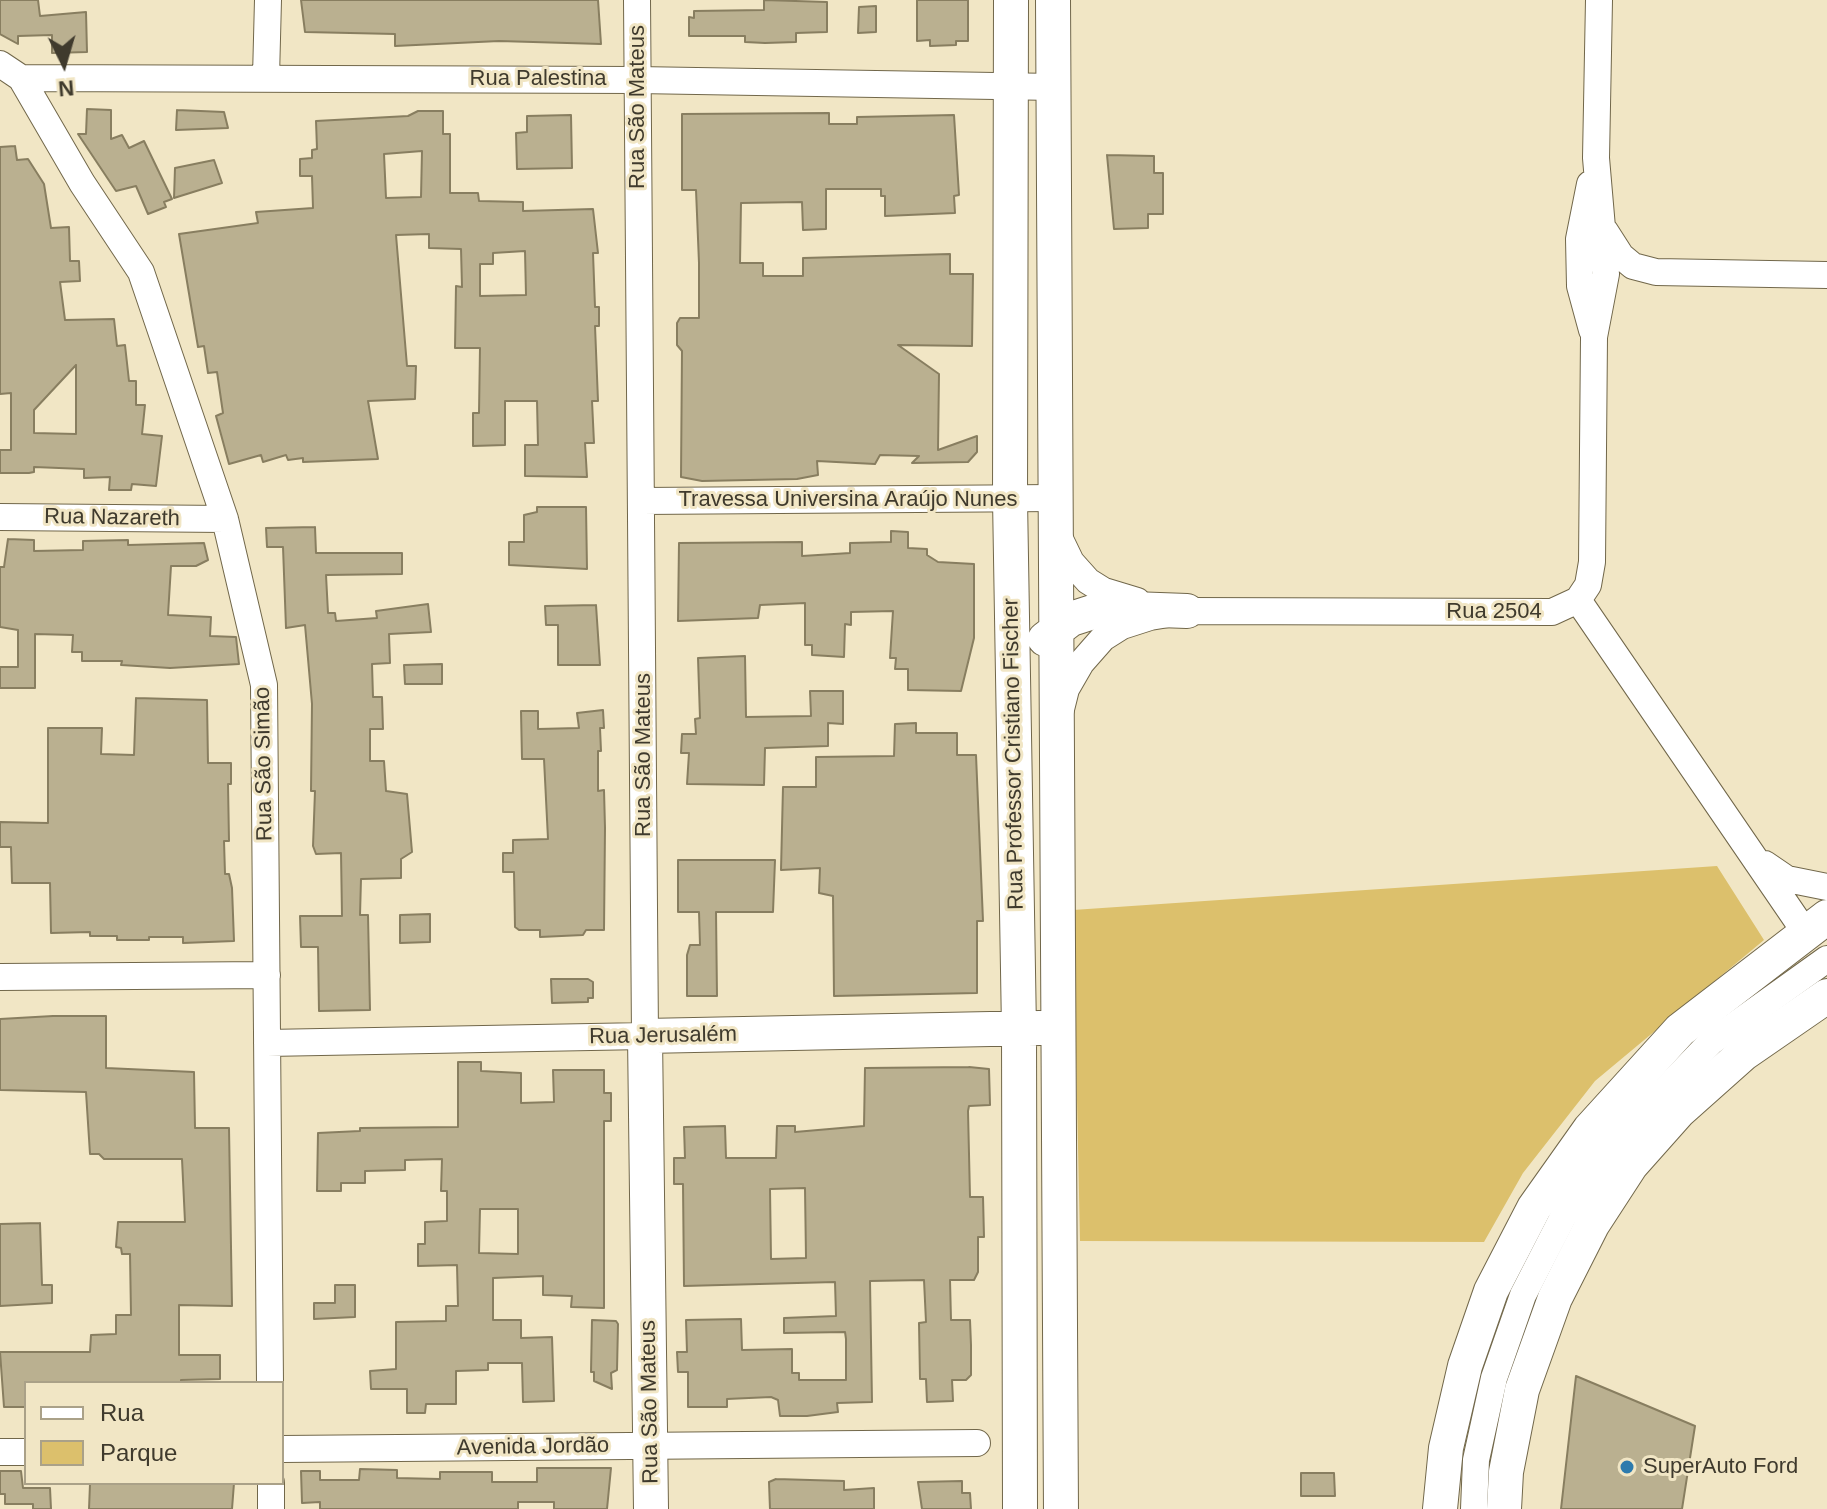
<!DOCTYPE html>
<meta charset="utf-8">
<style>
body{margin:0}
#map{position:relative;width:1827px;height:1509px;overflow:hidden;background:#f1e6c5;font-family:Arial,sans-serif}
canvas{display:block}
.legend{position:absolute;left:24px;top:1381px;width:260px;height:104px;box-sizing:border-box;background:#f1e6c5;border:2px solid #aaa188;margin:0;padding:10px 14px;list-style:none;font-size:24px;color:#3f3a2d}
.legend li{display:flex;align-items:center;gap:16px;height:40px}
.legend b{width:40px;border:2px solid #aaa188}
.north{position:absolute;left:24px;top:24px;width:80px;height:80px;-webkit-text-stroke:6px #f1e6c5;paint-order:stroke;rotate:175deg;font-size:22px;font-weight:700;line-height:32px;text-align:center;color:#3f3a2d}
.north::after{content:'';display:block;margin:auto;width:28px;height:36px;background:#3f3a2d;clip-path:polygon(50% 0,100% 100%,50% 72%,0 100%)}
</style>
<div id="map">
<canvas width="1827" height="1509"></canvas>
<ul class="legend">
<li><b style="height:10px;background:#fff"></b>Rua</li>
<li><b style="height:22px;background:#dcc06c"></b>Parque</li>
</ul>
<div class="north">N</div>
</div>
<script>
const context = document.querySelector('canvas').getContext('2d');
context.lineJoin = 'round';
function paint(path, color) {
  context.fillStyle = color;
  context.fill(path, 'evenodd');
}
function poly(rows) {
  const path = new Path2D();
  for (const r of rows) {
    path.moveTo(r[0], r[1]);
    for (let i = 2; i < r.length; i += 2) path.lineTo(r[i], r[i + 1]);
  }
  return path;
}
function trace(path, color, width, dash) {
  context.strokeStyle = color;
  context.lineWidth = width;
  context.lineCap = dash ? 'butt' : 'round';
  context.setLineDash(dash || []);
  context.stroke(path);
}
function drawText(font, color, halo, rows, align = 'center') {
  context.font = font + ' Arial,sans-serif';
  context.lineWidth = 6;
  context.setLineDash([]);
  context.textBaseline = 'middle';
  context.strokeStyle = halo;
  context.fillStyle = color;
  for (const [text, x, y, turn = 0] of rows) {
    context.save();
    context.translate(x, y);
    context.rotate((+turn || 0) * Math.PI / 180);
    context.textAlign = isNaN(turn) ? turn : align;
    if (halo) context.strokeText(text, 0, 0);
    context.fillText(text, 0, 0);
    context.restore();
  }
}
paint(poly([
 [1717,866,1764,940,1595,1081,1523,1173,1484,1242,1080,1241,1073,910]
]), '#dcc06c');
const building = poly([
 [0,0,38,0,40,16,86,12,87,52,52,53,52,35,18,36,18,44,0,34,0,0],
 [301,0,598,0,601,44,499,41,395,46,395,34,305,32,301,0],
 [764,0,827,2,827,32,796,33,796,42,765,43,745,42,745,36,689,36,689,17,694,18,694,11,764,10,764,0],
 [917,0,968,0,968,41,956,41,956,45,930,46,930,40,917,41,917,0],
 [876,6,876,32,858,33,859,7,876,6],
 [87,109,111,110,111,139,122,135,129,148,144,141,172,199,164,202,166,207,148,214,136,186,116,191,78,134,86,134,87,109],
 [177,110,224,112,228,128,176,130,177,110],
 [418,111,443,111,443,134,450,134,450,193,478,193,479,201,523,202,523,211,593,209,598,253,593,253,595,307,599,307,599,326,595,326,598,401,592,401,594,443,585,443,587,477,525,476,525,445,538,445,537,401,505,401,505,445,473,446,473,413,479,413,480,348,455,348,456,286,462,287,461,249,429,248,429,234,396,235,407,366,416,366,415,399,368,401,378,459,303,462,303,458,288,460,286,455,263,462,261,455,229,464,216,416,223,413,217,372,208,373,204,346,198,347,179,234,258,223,256,212,313,208,312,176,300,176,300,159,312,158,312,150,317,149,316,121,408,116,418,111],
 [422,151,421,197,386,198,384,154,422,151],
 [525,251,526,295,480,296,480,264,493,264,493,253,525,251],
 [829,113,829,124,857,124,857,117,954,115,959,195,954,196,955,213,885,216,885,196,881,196,881,189,826,189,826,229,803,230,802,202,741,203,740,263,763,263,763,276,803,276,803,258,950,254,950,274,973,274,972,346,898,345,939,374,938,450,977,436,977,452,968,462,912,463,919,456,880,455,875,464,817,461,818,475,797,479,702,481,681,477,682,351,677,345,677,323,680,318,699,318,699,263,696,190,682,190,682,114,829,113],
 [571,115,572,168,517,169,516,133,527,132,527,116,571,115],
 [15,146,17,160,28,159,44,184,51,228,69,227,70,261,79,261,80,281,60,282,65,320,114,319,117,346,125,345,129,381,136,381,136,405,145,405,142,434,162,436,156,486,132,484,131,490,109,490,110,477,84,478,84,469,34,467,34,472,29,473,0,473,0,450,11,450,11,393,0,394,0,147,15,146],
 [76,365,76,434,34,433,34,410,76,365],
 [1107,155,1154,156,1154,173,1163,173,1163,214,1148,214,1148,228,1114,229,1107,155],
 [214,160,222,183,174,198,175,168,214,160],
 [537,507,586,507,587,569,509,565,509,542,524,542,524,515,537,512,537,507],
 [315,527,316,553,402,553,402,574,326,575,328,613,335,613,336,621,377,618,376,611,428,604,431,632,389,634,390,663,372,664,373,697,382,697,383,729,370,729,370,761,384,761,386,791,407,794,412,852,401,859,401,878,361,879,360,915,368,915,370,1010,319,1011,318,947,301,947,300,916,342,916,341,853,316,854,313,846,315,791,311,791,312,704,305,625,286,628,283,547,267,547,266,528,315,527],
 [891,531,908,532,908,548,927,549,927,555,938,562,974,564,974,638,961,691,908,690,908,669,895,669,896,658,890,658,893,611,851,612,851,625,845,624,844,657,812,655,812,645,805,645,805,603,760,605,758,618,678,621,679,543,802,542,802,556,850,553,850,543,891,542,891,531],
 [8,539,34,540,34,551,83,550,83,541,128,540,128,545,204,543,208,560,196,566,171,566,168,615,211,617,210,636,236,637,239,664,170,668,121,665,122,661,82,661,82,652,72,652,73,635,35,634,35,688,0,688,0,667,18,667,18,630,0,627,0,567,4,567,8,539],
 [596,605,600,665,558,665,558,625,546,625,545,606,596,605],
 [745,656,746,717,811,716,810,691,843,691,843,724,828,723,828,746,765,748,764,785,687,784,689,753,681,753,682,734,696,734,695,719,700,718,698,658,745,656],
 [442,664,442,684,405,684,404,665,442,664],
 [136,698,207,700,208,763,231,763,231,784,228,784,229,841,224,841,225,874,229,874,232,888,234,941,183,943,183,937,149,937,149,940,117,940,117,936,90,936,90,932,51,933,50,883,12,883,11,847,0,847,0,822,48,823,48,728,102,728,101,754,134,755,136,698],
 [603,710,604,728,600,728,601,751,598,751,598,791,604,790,605,828,604,930,586,930,583,935,540,937,540,930,519,930,515,927,514,872,503,872,503,853,513,853,513,840,548,839,544,759,522,759,521,711,538,711,538,729,579,728,577,713,603,710],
 [916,723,916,733,957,733,957,755,976,755,983,921,977,921,977,993,834,996,833,896,819,893,820,868,781,870,783,787,816,787,816,757,894,756,895,724,916,723],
 [678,860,775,860,773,912,716,912,717,996,687,996,687,955,690,945,700,945,699,912,678,912,678,860],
 [430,914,430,942,400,943,400,915,430,914],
 [551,979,588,979,593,982,593,998,588,998,588,1002,552,1003,551,979],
 [53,1016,106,1016,106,1068,194,1072,195,1128,229,1128,232,1306,179,1305,179,1355,220,1355,220,1379,181,1380,181,1383,26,1383,26,1407,4,1407,0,1352,90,1352,91,1335,116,1334,116,1315,131,1315,130,1254,122,1254,121,1248,116,1247,118,1222,185,1222,182,1159,104,1159,99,1154,90,1154,86,1092,0,1090,0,1019,53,1016],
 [458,1062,481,1062,481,1071,521,1073,521,1103,554,1102,553,1070,604,1070,604,1093,611,1093,611,1121,604,1121,604,1308,571,1307,572,1296,543,1295,543,1276,493,1278,493,1320,521,1320,521,1338,552,1337,554,1401,523,1402,522,1363,488,1363,488,1370,456,1371,456,1404,426,1404,425,1413,407,1413,407,1389,371,1389,370,1371,396,1369,396,1322,446,1321,446,1306,458,1306,457,1265,418,1266,418,1244,425,1244,425,1222,447,1221,447,1191,441,1191,442,1159,405,1160,405,1170,365,1171,365,1183,341,1183,341,1191,317,1191,318,1133,360,1131,360,1128,458,1127,458,1062],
 [480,1209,518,1209,518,1254,479,1253,480,1209],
 [969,1067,989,1069,990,1105,969,1106,968,1111,970,1197,983,1197,984,1237,978,1237,978,1272,974,1280,950,1280,951,1320,970,1320,971,1345,971,1375,966,1380,952,1380,953,1401,927,1402,926,1379,920,1379,919,1323,926,1322,924,1280,870,1281,872,1402,837,1403,838,1412,807,1416,780,1416,778,1400,771,1397,727,1399,727,1407,688,1407,688,1372,678,1372,677,1352,687,1352,686,1320,741,1319,742,1350,792,1349,792,1373,799,1373,799,1380,846,1380,846,1339,845,1332,784,1333,784,1318,836,1316,835,1282,684,1286,683,1184,674,1184,674,1158,685,1158,684,1127,725,1126,726,1158,776,1158,777,1126,795,1126,795,1132,864,1126,865,1068,969,1067],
 [805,1188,806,1258,771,1259,770,1189,805,1188],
 [40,1223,42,1285,52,1285,52,1303,0,1306,0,1224,40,1223],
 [335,1285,355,1285,355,1317,314,1319,314,1303,335,1303,335,1285],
 [592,1320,616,1321,618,1324,617,1370,611,1373,612,1389,594,1381,594,1372,591,1372,592,1320],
 [1576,1376,1695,1426,1682,1509,1561,1509,1576,1376],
 [537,1468,611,1468,607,1509,554,1509,554,1502,518,1502,518,1509,320,1509,320,1502,302,1503,301,1471,320,1471,320,1480,359,1480,360,1469,397,1470,397,1478,440,1479,440,1472,492,1472,492,1482,537,1482,537,1468],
 [0,1471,21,1471,23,1488,50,1488,51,1509,33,1509,33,1504,5,1504,5,1494,0,1494,0,1471],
 [1301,1473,1334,1473,1335,1496,1301,1496,1301,1473],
 [776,1479,844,1481,844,1490,874,1488,874,1509,770,1509,769,1482,776,1479],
 [962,1481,962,1493,970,1493,971,1509,922,1509,918,1482,962,1481],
 [234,1483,232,1509,89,1509,90,1484,234,1483]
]);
paint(building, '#bab090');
trace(building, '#887e60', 2);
const minor = poly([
 [0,64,21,78,82,183,141,272,225,519,264,685,270,1383],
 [266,77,268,0],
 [21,78,637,80,1055,87],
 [1590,184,1579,239,1580,286,1592,330],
 [1605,231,1621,256,1633,266,1656,272,1827,275],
 [642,501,1055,498],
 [0,517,225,519],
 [1058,535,1071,562,1088,581,1104,591,1137,601],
 [1578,600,1805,932],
 [1061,709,1066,689,1081,663,1103,638,1122,626,1150,617,1187,611,1552,612,1578,600,1588,585,1592,562,1594,337,1606,274,1596,158,1599,0],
 [1765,864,1787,879,1827,887],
 [0,977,267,975],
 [267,1043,645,1036,637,0],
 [282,1449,977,1443],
 [0,1452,26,1452],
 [271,1483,271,1509],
 [1474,1509,1476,1460,1494,1378,1523,1295,1563,1217,1610,1147,1711,1042,1827,959]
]);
const major = poly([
 [1011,0,1010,499,1019,1029,1020,1509],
 [1053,0,1061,1509],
 [1045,639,1071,619,1105,608,1187,611],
 [651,1509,645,1036,1040,1028],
 [1440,1509,1446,1448,1465,1366,1491,1291,1534,1208,1590,1129,1680,1030,1827,917],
 [1504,1509,1506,1472,1522,1390,1555,1298,1592,1225,1631,1165,1679,1111,1743,1054,1827,996]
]);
trace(minor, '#71674a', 28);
trace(major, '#71674a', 36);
trace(minor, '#fff', 26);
trace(major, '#fff', 34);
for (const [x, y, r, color] of [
 [1627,1467,8,"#2e7bad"]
]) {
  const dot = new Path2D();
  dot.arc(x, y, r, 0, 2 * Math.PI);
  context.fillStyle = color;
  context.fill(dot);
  trace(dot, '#f1e6c5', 3);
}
drawText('22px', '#3f3a2d', '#f1e6c5', [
 ["Rua Palestina",538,79],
 ["Rua São Mateus",638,107,-90],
 ["Travessa Universina Araújo Nunes",848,500],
 ["Rua Nazareth",112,518,1],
 ["Rua 2504",1494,612],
 ["Rua Professor Cristiano Fischer",1014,754,-91],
 ["Rua São Mateus",644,755,-90],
 ["Rua São Simão",264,764,-91],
 ["Rua Jerusalém",663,1036,-1],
 ["Rua São Mateus",650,1402,-91],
 ["Avenida Jordão",533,1447,-1]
]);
drawText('22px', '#3f3a2d', '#f1e6c5', [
 ["SuperAuto Ford",1643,1467]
], 'left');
</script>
